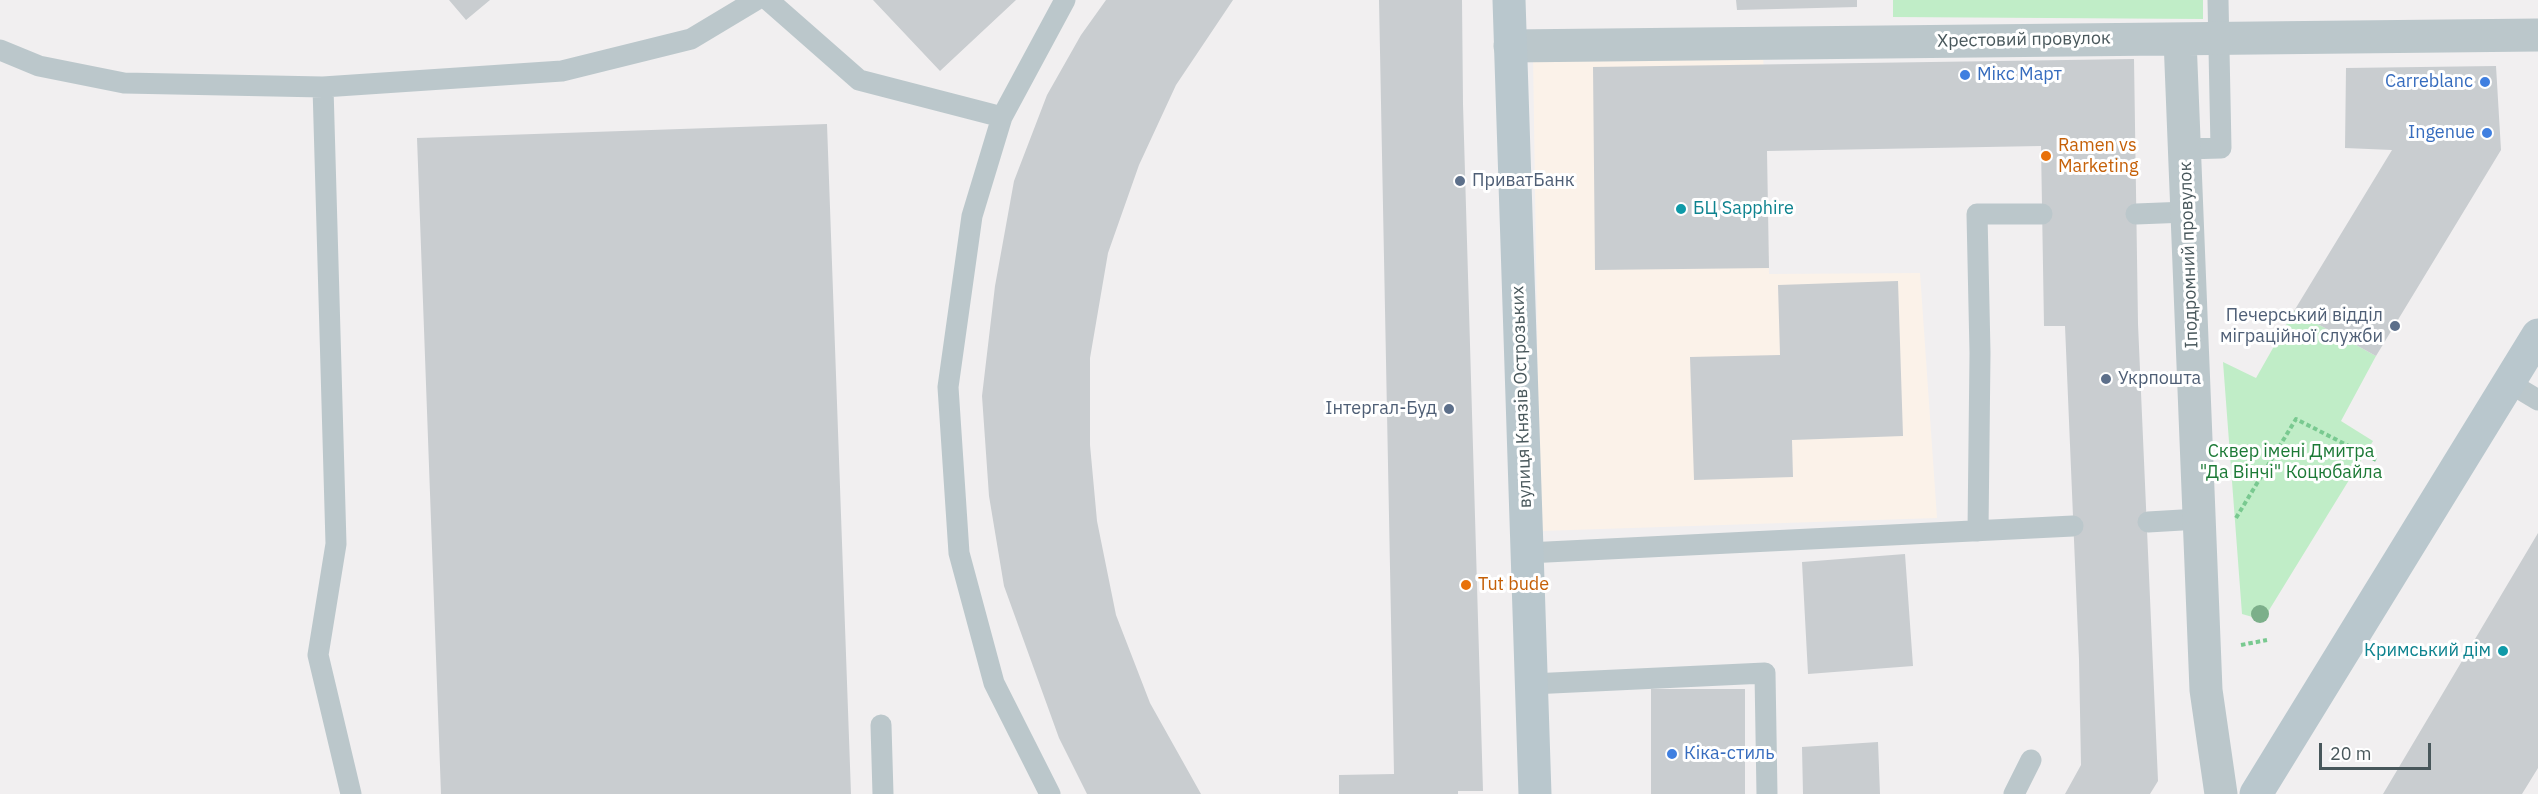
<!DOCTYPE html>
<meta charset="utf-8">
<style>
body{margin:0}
#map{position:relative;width:2538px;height:794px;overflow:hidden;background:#f1eff0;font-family:"IBM Plex Sans",sans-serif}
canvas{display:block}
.scale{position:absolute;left:2319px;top:743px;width:112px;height:27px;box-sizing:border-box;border:3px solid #48575b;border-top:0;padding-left:8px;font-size:18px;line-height:21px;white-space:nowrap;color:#48575b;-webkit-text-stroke:4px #fff;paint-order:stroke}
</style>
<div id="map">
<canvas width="2538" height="794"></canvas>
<div class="scale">20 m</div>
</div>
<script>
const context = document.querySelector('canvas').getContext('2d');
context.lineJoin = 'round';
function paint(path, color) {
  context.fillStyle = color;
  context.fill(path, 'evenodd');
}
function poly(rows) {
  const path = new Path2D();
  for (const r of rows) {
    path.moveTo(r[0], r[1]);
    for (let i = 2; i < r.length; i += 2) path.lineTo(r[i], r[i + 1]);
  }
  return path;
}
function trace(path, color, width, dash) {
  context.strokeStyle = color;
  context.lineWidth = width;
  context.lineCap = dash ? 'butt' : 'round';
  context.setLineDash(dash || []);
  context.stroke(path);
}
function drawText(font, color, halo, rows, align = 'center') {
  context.font = font + ' "IBM Plex Sans",sans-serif';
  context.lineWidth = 6;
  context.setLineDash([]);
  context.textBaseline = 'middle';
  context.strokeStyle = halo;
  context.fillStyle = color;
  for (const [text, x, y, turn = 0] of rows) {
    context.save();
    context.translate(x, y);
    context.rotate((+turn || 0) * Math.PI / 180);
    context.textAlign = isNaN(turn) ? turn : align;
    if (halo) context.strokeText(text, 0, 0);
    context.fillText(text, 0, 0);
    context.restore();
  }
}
paint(poly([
 [1763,49,1769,274,1920,273,1937,518,1540,531,1533,54]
]), '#fbf2e9');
paint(poly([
 [1893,0,2203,0,2203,19,1893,17],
 [2294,311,2376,356,2341,421,2373,441,2263,620,2242,614,2223,362,2256,378]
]), '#c0edc7');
paint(poly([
 [449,0,490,0,466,20],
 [873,0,1016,0,940,71],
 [1106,0,1233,0,1176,85,1139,165,1108,253,1090,358,1090,445,1097,521,1116,615,1150,703,1201,794,1087,794,1059,738,1004,586,989,496,982,396,995,286,1014,181,1047,95,1081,35],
 [1379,0,1462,0,1463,104,1483,791,1458,791,1458,794,1339,794,1339,775,1394,774],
 [1736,0,1857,0,1857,7,1737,10],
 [2134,59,2138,324,2158,781,2150,794,2065,794,2081,765,2079,659,2065,326,2044,326,2041,146,1767,151,1769,268,1595,270,1593,67],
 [2496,66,2501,150,2376,356,2294,311,2392,150,2345,148,2346,68],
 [827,124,851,794,441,794,417,138],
 [1898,281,1903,436,1792,440,1793,477,1694,480,1690,357,1780,355,1778,285],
 [2538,533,2538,768,2522,794,2383,794],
 [1905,554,1913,666,1808,674,1802,562],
 [1651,689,1745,689,1745,794,1651,794],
 [1878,742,1880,794,1803,794,1802,747]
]), '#c9cdd0');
trace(poly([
 [2236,518,2296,419,2376,460],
 [2241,645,2267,640]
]), '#79c990', 4, [4.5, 3]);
trace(poly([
 [768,0,859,80,1002,117],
 [0,50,39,66,124,83,323,87,562,71,691,39,756,0],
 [323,87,336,544,318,655,351,794],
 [2185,149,2221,148,2218,0],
 [2136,214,2187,212],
 [2508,382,2538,400],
 [2148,522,2199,519],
 [1978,531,1980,353,1977,214,2042,214],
 [1527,553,2073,526],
 [1531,684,1765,673,1767,794],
 [881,725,883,794],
 [1050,794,994,683,959,553,948,387,972,216,1002,117,1065,0],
 [2014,794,2031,760]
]), '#bbc7cb', 21);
trace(poly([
 [2180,39,2206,690,2221,794],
 [1510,46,2538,35]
]), '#bbc7cb', 33);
trace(poly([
 [1509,0,1535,794],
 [2256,794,2538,335]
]), '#b9c7cd', 33);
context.fillStyle = '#7caf8a';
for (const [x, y] of [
 [2260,614]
]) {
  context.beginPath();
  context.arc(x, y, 9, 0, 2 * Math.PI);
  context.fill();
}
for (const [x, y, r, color] of [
 [1965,75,6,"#3f7fe0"],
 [2485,82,6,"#3f7fe0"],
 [2487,133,6,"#3f7fe0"],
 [2046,156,6,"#e8710a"],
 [1460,181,6,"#5c6f8a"],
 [1681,209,6,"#0f9aa8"],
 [2395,326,6,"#5c6f8a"],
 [2106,379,6,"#5c6f8a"],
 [1449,409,6,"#5c6f8a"],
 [1466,585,6,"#e8710a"],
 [2503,651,6,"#0f9aa8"],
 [1672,754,6,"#3f7fe0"]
]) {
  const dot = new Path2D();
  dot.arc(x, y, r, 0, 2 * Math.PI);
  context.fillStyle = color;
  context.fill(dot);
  trace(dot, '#fff', 2);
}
drawText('18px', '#48575b', '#fff', [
 ["Хрестовий провулок",2024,40,-1],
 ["Іподромний провулок",2189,255,-92],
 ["вулиця Князів Острозьких",1522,397,-92]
]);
drawText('18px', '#366cbe', '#fff', [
 ["Мікс Март",1977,75],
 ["Carreblanc",2473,82,"right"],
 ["Ingenue",2475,133,"right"],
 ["Кіка-стиль",1684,754]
], 'left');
drawText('18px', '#c56008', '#fff', [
 ["Ramen vs",2058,146],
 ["Marketing",2058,167],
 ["Tut bude",1478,585]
], 'left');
drawText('18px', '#4e5e75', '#fff', [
 ["ПриватБанк",1472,181],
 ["Печерський відділ",2383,316,"right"],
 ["міграційної служби",2383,337,"right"],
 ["Укрпошта",2118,379],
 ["Інтергал-Буд",1437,409,"right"]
], 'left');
drawText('18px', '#0d838f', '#fff', [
 ["БЦ Sapphire",1693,209],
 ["Кримський дім",2491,651,"right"]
], 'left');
drawText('18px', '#1c7a36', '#fff', [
 ["Сквер імені Дмитра",2291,452],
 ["\"Да Вінчі\" Коцюбайла",2291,473]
]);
</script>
